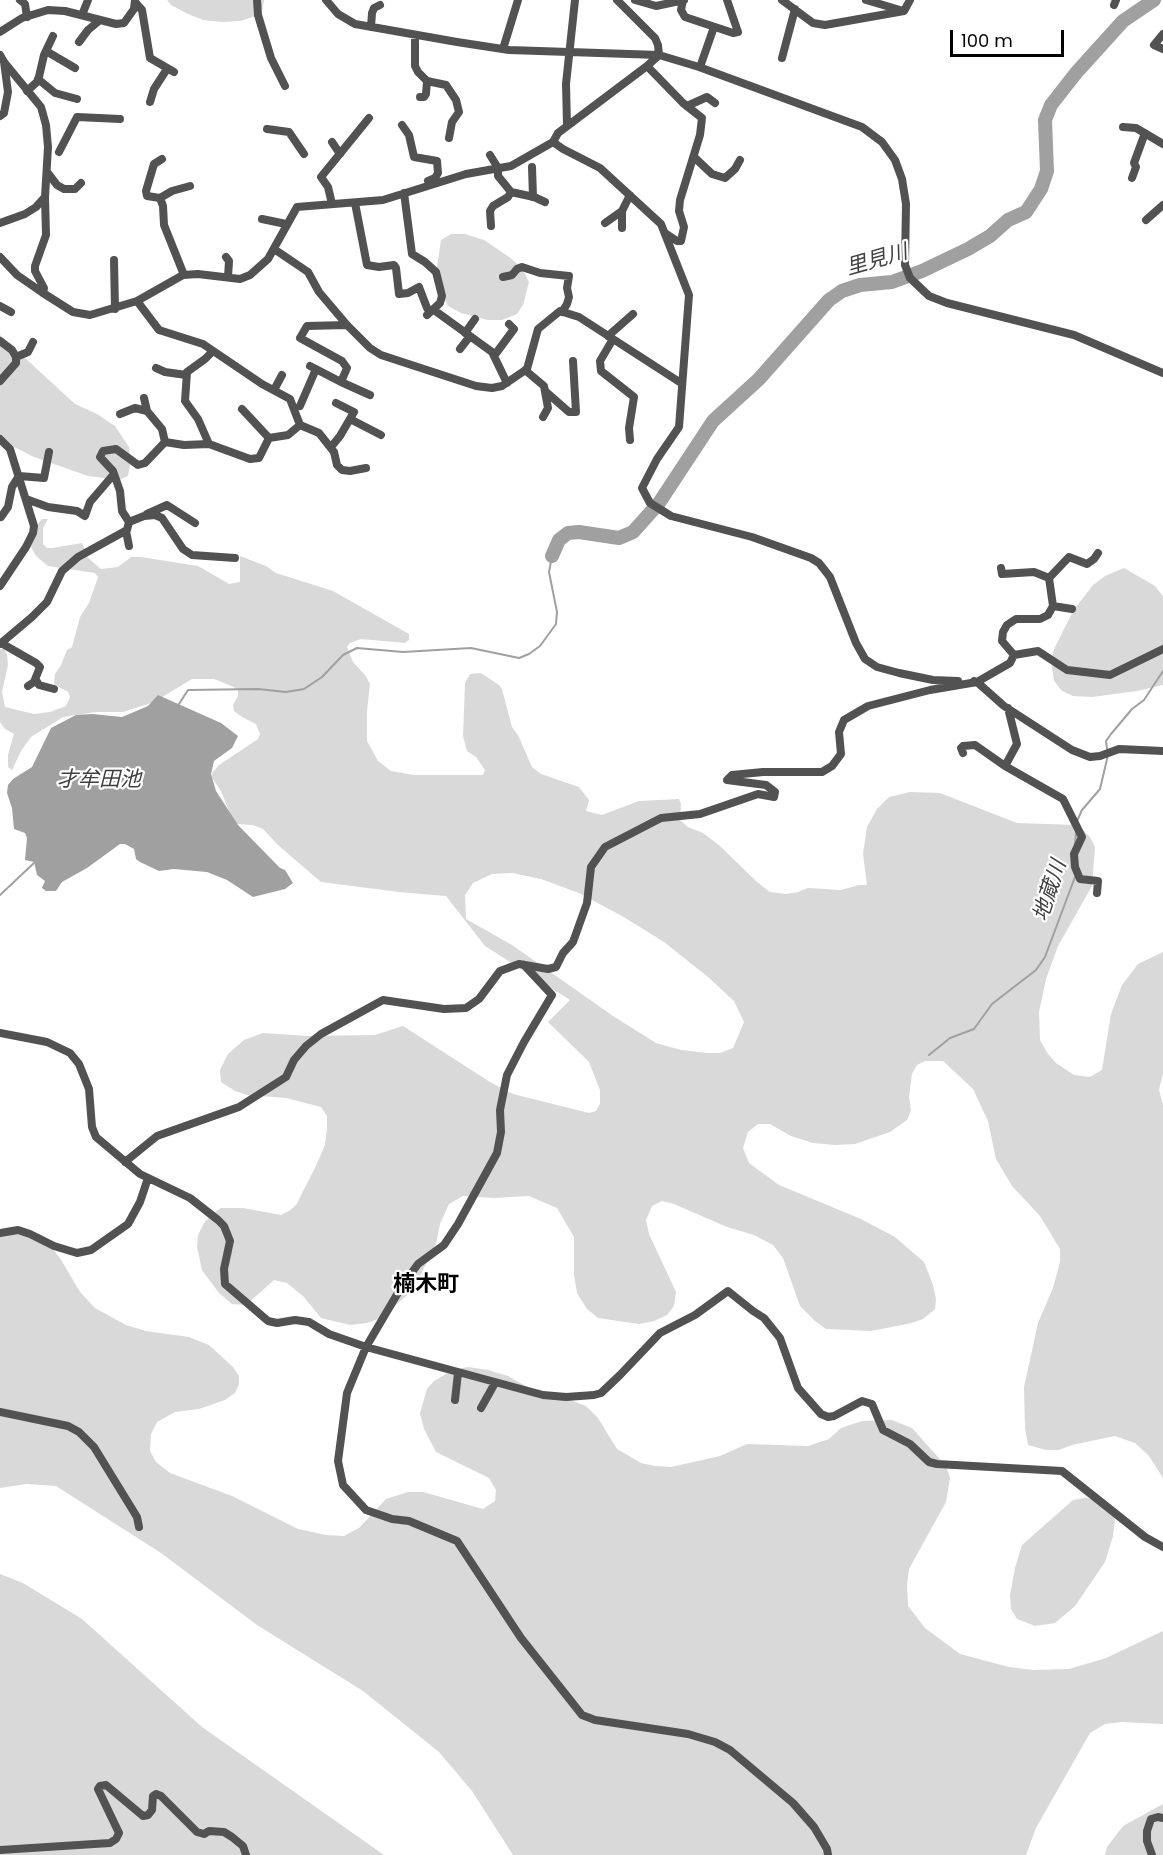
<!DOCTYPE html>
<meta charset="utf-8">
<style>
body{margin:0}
#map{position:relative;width:1163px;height:1855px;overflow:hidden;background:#fff;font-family:Poppins,sans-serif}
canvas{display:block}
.scale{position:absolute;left:950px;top:30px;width:114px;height:27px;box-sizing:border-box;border:3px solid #000;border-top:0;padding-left:8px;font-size:18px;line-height:21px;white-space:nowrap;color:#000;-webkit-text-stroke:4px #fff;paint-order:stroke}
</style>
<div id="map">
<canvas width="1163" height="1855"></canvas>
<div class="scale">100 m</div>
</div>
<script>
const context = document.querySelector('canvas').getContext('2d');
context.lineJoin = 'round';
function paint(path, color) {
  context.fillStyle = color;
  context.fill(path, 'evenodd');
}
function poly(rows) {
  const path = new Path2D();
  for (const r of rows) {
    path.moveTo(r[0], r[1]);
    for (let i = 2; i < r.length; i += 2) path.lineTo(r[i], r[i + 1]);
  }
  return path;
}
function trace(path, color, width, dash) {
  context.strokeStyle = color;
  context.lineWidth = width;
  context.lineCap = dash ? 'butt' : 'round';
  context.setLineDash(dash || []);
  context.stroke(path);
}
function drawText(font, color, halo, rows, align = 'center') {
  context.font = font + ' Poppins,"Noto Sans JP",sans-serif';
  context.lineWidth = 4.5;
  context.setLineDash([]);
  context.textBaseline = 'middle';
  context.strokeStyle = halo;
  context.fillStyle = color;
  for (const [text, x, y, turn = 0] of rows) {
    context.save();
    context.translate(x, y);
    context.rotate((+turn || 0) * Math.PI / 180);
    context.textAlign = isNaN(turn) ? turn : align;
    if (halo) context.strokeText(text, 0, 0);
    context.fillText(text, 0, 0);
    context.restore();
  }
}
paint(poly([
 [167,0,264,0,262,10,253,17,240,21,222,22,203,20,188,14,171,5],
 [451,234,465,234,484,240,512,259,523,270,529,282,523,305,517,314,502,320,488,320,461,313,448,306,437,282,437,267,441,240],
 [0,335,75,404,97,414,115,426,129,447,130,465,128,476,119,480,88,476,34,457,0,440],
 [42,519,48,519,43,528,43,544,47,548,53,548,82,543,88,558,101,569,118,567,131,557,141,557,198,566,229,584,240,582,240,556,266,566,276,573,333,591,409,634,409,640,405,643,361,639,350,643,347,647,353,662,365,675,370,684,367,711,367,741,378,761,391,771,414,775,483,775,485,770,476,757,467,751,463,736,465,683,470,674,481,673,499,685,502,689,512,727,518,735,532,767,541,774,579,787,589,800,586,811,602,815,639,801,679,799,681,804,680,820,688,827,703,833,720,846,757,882,770,892,786,894,798,892,808,888,841,890,859,885,867,885,863,854,867,827,877,809,889,797,910,792,940,793,1017,823,1078,825,1090,837,1095,847,1092,886,1058,946,1046,979,1039,1012,1040,1040,1048,1054,1056,1063,1074,1075,1090,1077,1102,1070,1111,1014,1122,985,1138,964,1163,952,1163,1073,1159,1090,1163,1105,1163,1478,1149,1456,1135,1443,1115,1436,1072,1445,1059,1450,1046,1450,1028,1445,1025,1428,1024,1387,1038,1323,1053,1288,1060,1262,1060,1249,1040,1216,1012,1186,996,1159,988,1121,973,1089,943,1061,925,1061,917,1065,912,1074,909,1097,911,1110,907,1120,890,1132,855,1144,835,1145,813,1143,791,1136,770,1124,758,1124,748,1132,743,1148,749,1163,779,1185,861,1219,895,1237,924,1262,933,1285,936,1299,935,1309,923,1319,912,1323,871,1331,826,1329,815,1321,800,1306,783,1258,773,1245,754,1235,727,1227,674,1204,662,1201,652,1206,646,1220,649,1234,676,1292,674,1306,667,1315,654,1321,639,1324,598,1318,587,1309,577,1293,574,1275,574,1237,557,1208,529,1196,494,1198,463,1196,449,1204,440,1224,436,1244,413,1290,381,1318,367,1323,350,1325,321,1318,304,1297,287,1283,274,1280,246,1305,232,1304,219,1293,202,1270,197,1247,198,1235,204,1223,213,1213,221,1208,243,1208,281,1215,289,1211,296,1205,315,1168,325,1145,327,1127,327,1116,321,1107,286,1098,247,1095,235,1091,221,1082,220,1070,228,1054,244,1040,263,1033,308,1036,375,1035,403,1026,490,1082,513,1094,589,1113,596,1111,600,1104,600,1090,589,1062,548,1022,570,1000,485,946,446,896,399,892,321,882,278,845,263,829,253,825,237,824,233,821,221,791,212,778,212,773,219,765,258,739,260,734,256,724,242,717,234,711,233,705,238,696,238,691,234,687,214,679,192,679,154,702,123,712,96,712,63,717,31,737,21,751,12,770,8,767,8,755,14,734,5,729,0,722,0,649,4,649,7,654,8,665,2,692,5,707,34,714,50,712,66,706,70,697,68,692,54,684,55,674,61,665,67,650,72,647,80,617,89,603,98,577,95,573,48,566,36,556,31,547,36,526],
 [512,873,541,879,579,893,622,916,664,942,708,977,734,1001,744,1022,733,1048,720,1053,708,1053,681,1050,656,1043,613,1016,512,945,466,919,465,895,473,883,492,874],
 [1124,568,1155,586,1163,596,1163,685,1137,691,1092,697,1073,696,1062,691,1054,681,1051,660,1055,647,1073,611,1093,585,1105,576],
 [26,1234,47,1242,60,1258,80,1292,95,1308,126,1325,146,1331,189,1337,209,1345,233,1367,239,1376,239,1384,235,1393,225,1400,199,1409,175,1412,157,1422,151,1434,150,1451,156,1462,170,1473,232,1496,298,1529,326,1535,344,1536,359,1528,386,1499,408,1492,423,1492,483,1509,495,1501,496,1490,489,1478,436,1452,424,1429,420,1413,427,1389,434,1381,453,1370,468,1367,488,1370,508,1376,538,1393,573,1401,586,1406,598,1418,617,1449,641,1463,655,1466,671,1467,720,1456,747,1444,808,1446,829,1439,841,1428,862,1421,892,1420,912,1428,946,1466,950,1478,946,1502,909,1569,907,1586,908,1606,925,1628,960,1654,1009,1667,1033,1670,1069,1669,1106,1658,1163,1631,1163,1724,1122,1722,1105,1724,1090,1733,1036,1828,1026,1855,513,1855,472,1791,439,1752,363,1691,257,1625,161,1553,56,1486,26,1484,0,1488,0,1237,2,1235],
 [1084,1498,1098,1499,1106,1505,1115,1519,1113,1536,1105,1562,1075,1606,1055,1623,1035,1626,1017,1619,1011,1609,1010,1595,1015,1568,1022,1545,1073,1500],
 [0,1574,23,1583,82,1619,202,1727,384,1855,0,1855],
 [1163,1804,1163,1855,1105,1855,1107,1847,1123,1826]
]), '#d9d9d9');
paint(poly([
 [158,695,221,723,238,736,232,748,214,761,211,774,216,791,238,825,280,868,285,870,293,883,285,889,253,897,227,880,207,872,174,869,159,871,140,862,136,859,134,849,125,844,120,844,87,868,62,882,56,891,46,891,42,888,45,881,37,875,34,862,25,860,27,838,25,833,14,829,12,808,7,793,8,785,13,779,32,767,51,728,76,715,92,714,122,717,148,706]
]), '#a0a0a0');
trace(poly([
 [179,704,188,690,258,689,286,692,304,689,322,677,343,655,357,648,403,652,471,648,519,658,529,654,540,646,556,624,557,612,549,572,552,556],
 [1107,749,1106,741,1111,734,1132,709,1144,700,1163,671],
 [1077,821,1082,810,1100,789,1108,755],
 [1075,845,1076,833],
 [0,895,35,862],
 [929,1055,950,1038,974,1029,992,1004,1036,970,1045,957,1075,877]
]), '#a0a0a0', 2);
trace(poly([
 [552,556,559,540,568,533,579,532,619,538,633,532,659,503,713,421,759,379,829,300,842,291,860,285,892,282,922,271,968,249,990,236,1008,220,1026,212,1041,189,1047,171,1045,120,1051,105,1076,73,1123,21,1154,0]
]), '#a0a0a0', 14);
trace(poly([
 [20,0,25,4,27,17],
 [257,0,258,15,271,58,285,86],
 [326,0,338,14,355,24,457,42,509,50,659,55,699,67,862,127,882,142,895,160,902,179,906,204,905,265,910,278,929,296,947,303,1074,335,1163,373],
 [635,0,656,6,684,0],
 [683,0,681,10,685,17,733,33,738,32,727,0],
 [782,0,813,23,825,25,904,11,910,0],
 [866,0,900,10],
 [135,2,142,10,150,58,174,72],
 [1114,5,1116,0],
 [82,15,88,0],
 [371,27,372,13,374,8,380,5],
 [0,32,22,18,48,10,65,11,116,24,124,23,134,9,135,0],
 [1163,34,1154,45,1163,49],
 [415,35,415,66,418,72,427,81,446,85,456,100,459,112,452,122,449,138],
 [79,42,88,30,100,20],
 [503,49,518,0],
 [46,51,75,68],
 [0,55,4,62,41,107,46,125,48,147,45,197,46,235,35,266,35,271,44,288,43,293],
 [782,58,795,9],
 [647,66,683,103,702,118,700,135,680,200,679,211,684,227,681,241,677,241,665,233],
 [700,67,714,27],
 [38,79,55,93,77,99],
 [27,91,38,81,44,55,53,36],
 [420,97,424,97,426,94,427,81],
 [150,102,154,89,167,69],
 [687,106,707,97,715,103],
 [0,116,4,113,8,92,4,62],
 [402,125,409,135,414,157,437,161,438,173,435,178,428,181],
 [567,125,566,84,575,0],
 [1123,127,1136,128,1163,144],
 [267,129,289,132,304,154],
 [332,142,340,154],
 [553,142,563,149,600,168,661,224,689,295,679,427,657,459,642,488,650,503,671,516,752,537,811,558,819,563,830,577,856,643,865,659,877,667,899,673,933,680,958,681],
 [59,152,77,117,120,119],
 [490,155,498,168,498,176,511,192,534,197,545,202],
 [694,157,712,174,725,178,735,169,740,160],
 [162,159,154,164,146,191,147,196,160,198,163,206,164,225,184,275],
 [532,167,533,197],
 [47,172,57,185,64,189,75,189,81,183],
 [1132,178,1136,167,1134,163,1145,133],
 [404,193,412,254,425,262,436,272,442,296,440,303,427,315],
 [160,198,172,191,190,186],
 [355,203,367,265,379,267,394,265,396,268,399,294,408,293,419,287,427,308],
 [332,204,328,187,321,177,369,118],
 [622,211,622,228],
 [262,219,286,224],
 [1146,220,1163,205],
 [0,223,25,214,36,207,45,197],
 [605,223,622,211,630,195],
 [491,226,490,211,493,206,508,197,511,192],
 [274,249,308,272,319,292,347,325,370,348,381,355,476,386,492,388,502,386,527,369,538,329,560,311,579,317,681,383],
 [0,257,17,275,43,293,73,312,90,315,137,301,183,275,198,274,240,279,250,275,268,259,297,207,383,200,466,174,511,166,553,142,558,133,647,66,659,55,658,45,655,38,617,0],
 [226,257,229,261,228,277],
 [114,260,115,309],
 [503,277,512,275,517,269,522,267,540,273,569,276,567,288,569,297,567,304,562,312],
 [137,301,159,330,203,344,262,384,290,399,300,425],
 [0,306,11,312],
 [434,310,492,352,507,383],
 [465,333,475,319],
 [608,336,633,314],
 [613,339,600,361,601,371,634,397,629,428,630,440],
 [0,341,12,350,16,357,16,363,0,381],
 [460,349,470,336],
 [494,356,514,329,509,324],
 [16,357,28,352,33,342],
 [310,366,341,382,347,368,342,361,300,338,307,326,347,325],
 [156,368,165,372,186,375],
 [525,370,544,386,548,408,543,417],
 [341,382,370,395],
 [274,390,282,375],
 [545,391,569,412,576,412,573,361],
 [144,398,147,411],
 [300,406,316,369],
 [120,414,135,408,147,411,162,429,165,442,184,445,209,444,198,419,185,401,187,372,205,359,213,351],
 [350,419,381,435],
 [269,438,288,435,300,425,319,433,334,452,337,465,342,470,350,471,366,468],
 [0,439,10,449,34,526,33,533,26,547,0,586],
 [209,444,250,459,259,458,269,438,242,409],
 [331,447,340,436,354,412,336,403],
 [26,499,48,507,77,511,85,516,90,502,114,474],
 [147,514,167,505,195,523],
 [1,517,8,507,12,487,19,476,44,478,49,452],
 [129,522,144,516,155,515,162,518,183,549,192,555,235,558],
 [126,531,129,546],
 [1001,568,1002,574,1034,572,1049,578],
 [1053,606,1072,609],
 [1,643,36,663,40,667,34,682,28,686],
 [0,644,32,617,47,602,62,571,78,557,127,530,129,522,122,511,120,491,113,471,100,457,103,451,116,449,138,465,145,463,165,442],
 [1014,655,1038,651,1067,670,1110,675,1163,649],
 [36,680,39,685,54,689],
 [974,681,977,682,1004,706,1072,750,1090,757,1100,756,1119,749,1163,751],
 [963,753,961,748,963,746,975,745,1005,766,1017,744,1008,708],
 [1005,766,1063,799,1082,837,1074,854,1075,867,1080,879,1098,881,1097,893],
 [524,965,552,995,524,1042,507,1075,500,1110,501,1132,497,1153,458,1224,444,1245,418,1264,402,1286,366,1347,347,1393,338,1461,343,1485,366,1510,392,1519,409,1521,457,1541,521,1638,582,1715,595,1720,688,1734,715,1742,730,1750,793,1803,814,1827,827,1849,828,1855],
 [0,1033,47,1042,70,1053,79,1064,89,1089,92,1127,96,1137,140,1174,190,1198,218,1220,224,1226,230,1241,224,1269,225,1284,268,1321,277,1323,295,1320,309,1322,329,1334,366,1347,543,1395,566,1397,594,1395,601,1393,620,1375,660,1333,695,1315,728,1291,753,1311,764,1318,780,1338,798,1388,821,1414,828,1417,834,1416,862,1401,872,1404,883,1430,910,1444,929,1462,937,1464,1062,1471,1145,1537,1163,1547],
 [125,1162,157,1136,239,1107,286,1077,294,1060,306,1046,321,1034,383,1000,444,1009,466,1008,479,999,500,971,519,964,548,969,556,967,563,953,573,942,587,903,591,867,605,847,661,818,700,814,758,794,774,797,775,792,766,785,727,780,732,775,763,772,822,772,832,766,841,754,839,732,844,720,868,706,930,690,977,682,1010,663,1014,655,1002,641,1003,632,1007,625,1016,619,1040,619,1048,615,1053,606,1049,578,1069,557,1087,564,1094,559,1098,553],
 [0,1233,18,1230,30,1234,54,1246,77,1253,91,1250,128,1224,140,1202,148,1178],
 [455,1400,458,1373],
 [481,1408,495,1383],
 [0,1412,68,1426,79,1432,94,1447,137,1517,139,1527],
 [0,1850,110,1843,116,1839,119,1833,98,1789,100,1786,106,1785,143,1816,148,1815,152,1810,153,1796,156,1794,161,1796,197,1832,204,1834,209,1831,224,1832,232,1837,243,1846,246,1855],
 [1152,1855,1147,1841,1147,1831,1151,1819,1158,1817,1163,1818]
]), '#525252', 8);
drawText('italic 21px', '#414141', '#fff', [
 ["里見川",877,261,-16],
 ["才牟田池",99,781],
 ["地蔵川",1051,891,-72]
]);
drawText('bold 22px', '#000', '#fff', [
 ["楠木町",426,1285]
]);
</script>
